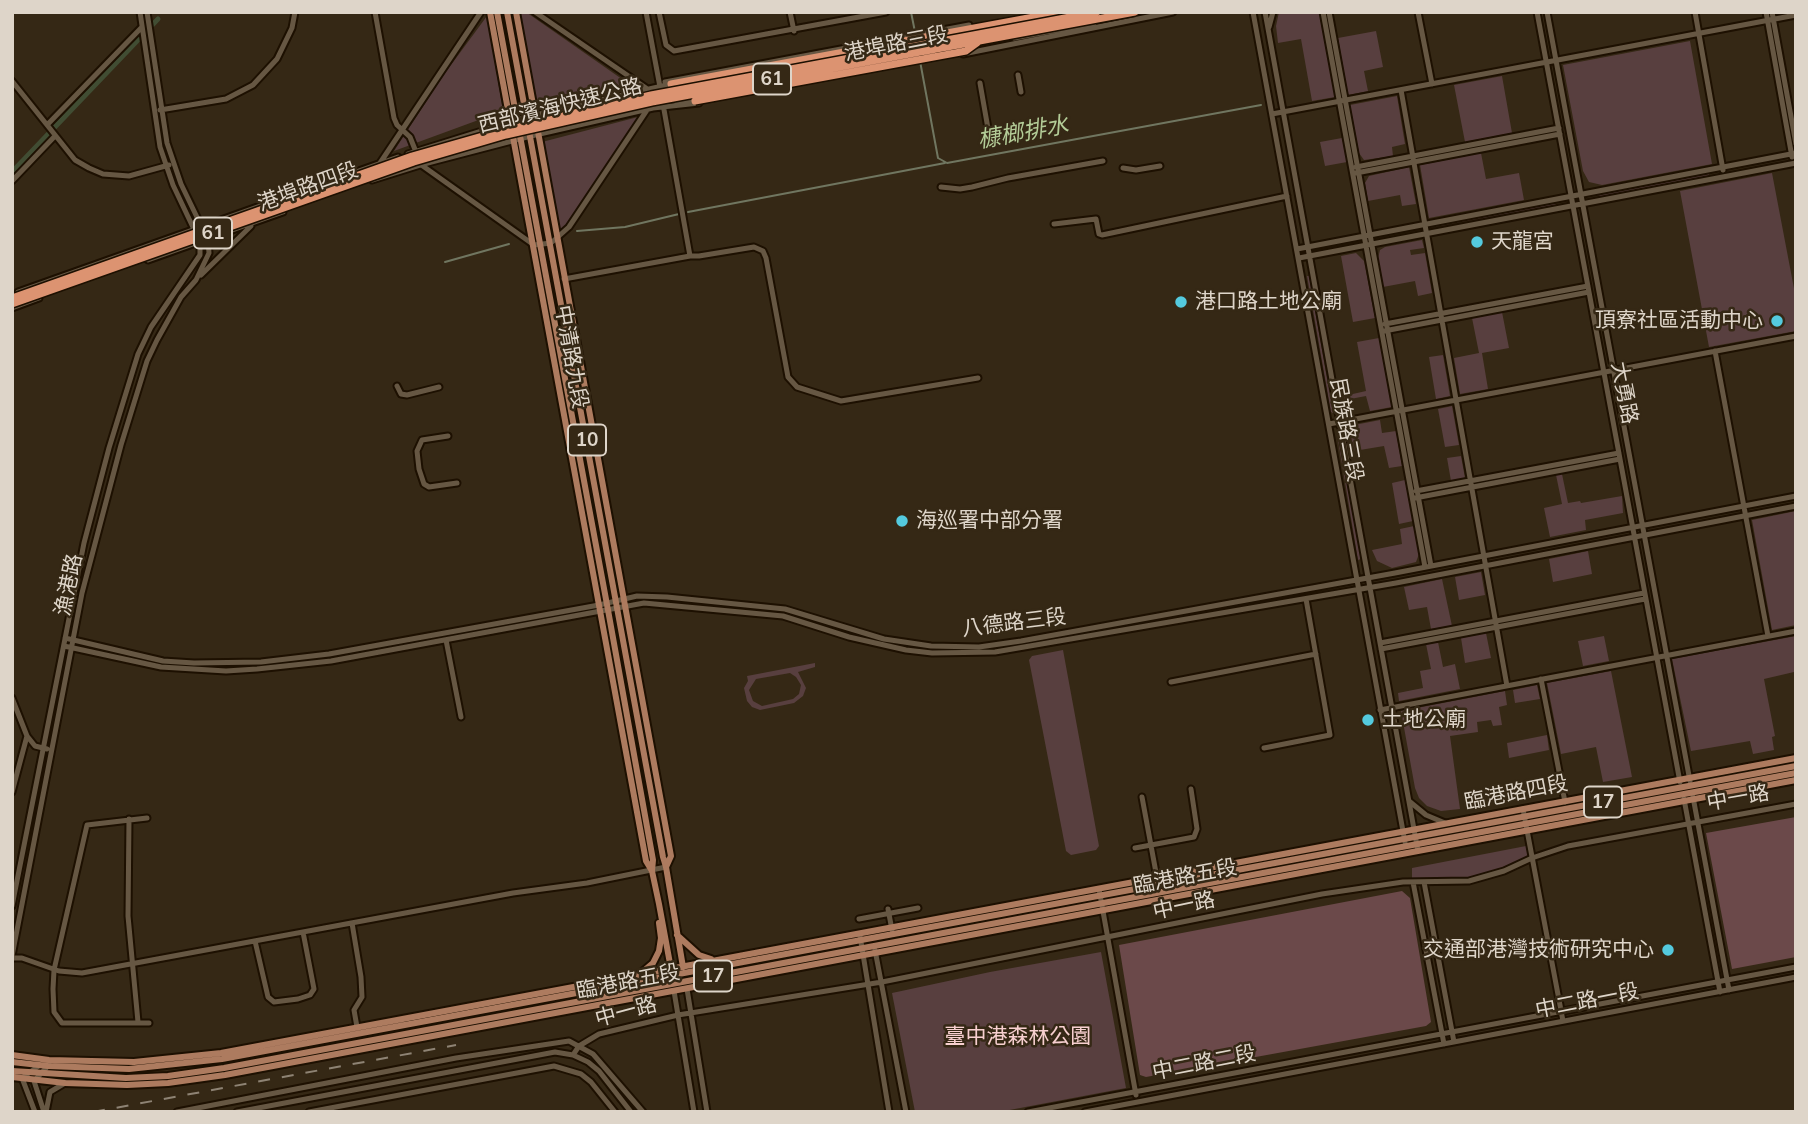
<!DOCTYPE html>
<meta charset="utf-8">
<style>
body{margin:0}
#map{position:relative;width:1808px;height:1124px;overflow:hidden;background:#352815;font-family:Mulish,sans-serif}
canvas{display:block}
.frame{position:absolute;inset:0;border:14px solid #ded5c9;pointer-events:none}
</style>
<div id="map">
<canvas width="1808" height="1124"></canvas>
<div class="frame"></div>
</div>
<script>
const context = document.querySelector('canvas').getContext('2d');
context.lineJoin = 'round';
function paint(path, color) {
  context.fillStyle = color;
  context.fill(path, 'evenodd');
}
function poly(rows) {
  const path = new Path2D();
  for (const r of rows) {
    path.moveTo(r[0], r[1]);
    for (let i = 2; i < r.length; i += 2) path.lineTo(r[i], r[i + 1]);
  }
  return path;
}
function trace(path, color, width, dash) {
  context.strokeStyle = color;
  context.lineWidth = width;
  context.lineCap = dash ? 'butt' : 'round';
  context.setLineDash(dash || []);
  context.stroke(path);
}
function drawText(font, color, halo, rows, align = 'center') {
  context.font = font + ' Mulish,"Noto Sans TC",sans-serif';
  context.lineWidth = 5;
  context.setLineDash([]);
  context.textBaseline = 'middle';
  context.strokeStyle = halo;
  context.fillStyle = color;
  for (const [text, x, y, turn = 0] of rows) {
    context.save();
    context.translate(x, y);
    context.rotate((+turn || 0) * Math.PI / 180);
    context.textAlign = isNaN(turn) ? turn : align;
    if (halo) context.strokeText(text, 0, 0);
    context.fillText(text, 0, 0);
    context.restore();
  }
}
paint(poly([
 [520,12,526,12,629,84,541,106,536,104],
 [1279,12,1319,12,1335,97,1312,101,1301,39,1278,43,1276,26],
 [487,16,503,111,394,151,445,73],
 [1376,31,1383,67,1364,71,1368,91,1348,95,1338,38],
 [1690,41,1712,164,1602,185,1589,182,1583,171,1563,65],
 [1502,76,1512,133,1465,142,1454,85],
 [1397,96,1405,144,1392,147,1393,156,1364,160,1359,153,1350,105],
 [638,117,559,235,542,142],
 [1342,138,1347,162,1325,166,1320,142],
 [1481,153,1486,179,1519,173,1524,200,1429,218,1420,165],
 [1409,167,1416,204,1402,206,1400,195,1368,201,1365,183,1369,176],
 [1709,173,1709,176,1600,197,1599,194],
 [1772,173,1796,299,1796,331,1709,347,1680,191],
 [1555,203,1556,205,1434,227,1435,226],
 [1422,240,1424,248,1410,250,1411,255,1425,253,1432,293,1418,296,1415,281,1383,287,1378,258,1380,250,1385,247],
 [1356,253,1364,261,1375,318,1353,322,1341,256],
 [1307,276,1309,276,1333,413,1331,412],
 [1502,312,1509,348,1482,353,1488,389,1460,394,1454,358,1479,353,1472,318],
 [1379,338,1392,407,1370,411,1366,396,1345,400,1344,396,1366,391,1357,342],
 [1443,355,1450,396,1436,399,1429,357],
 [1452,406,1459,445,1445,447,1438,409],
 [1380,420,1382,433,1396,431,1402,466,1389,468,1384,446,1354,451,1349,426],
 [1337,434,1338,435,1361,559,1358,560],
 [1461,456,1465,478,1451,481,1447,458],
 [1562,474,1568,503,1580,501,1581,503,1622,496,1623,513,1585,520,1586,530,1550,537,1544,508,1562,504,1556,475],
 [1405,480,1413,521,1399,524,1392,483],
 [1796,511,1796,625,1772,630,1752,520],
 [1414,526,1419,554,1416,562,1392,568,1377,561,1372,550,1402,544,1400,529],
 [1588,551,1592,574,1553,582,1549,559],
 [1481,572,1485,595,1459,600,1455,577],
 [1442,579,1452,626,1431,629,1427,607,1409,610,1404,587],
 [1486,633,1491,658,1465,663,1461,638],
 [1604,636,1609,661,1583,666,1578,641],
 [1796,636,1796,676,1794,672,1764,679,1775,736,1772,737,1774,750,1753,754,1750,741,1691,751,1672,659],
 [1438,642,1443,667,1455,664,1460,689,1399,701,1398,693,1423,688,1420,671,1431,669,1426,644],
 [1063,650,1099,846,1096,850,1071,855,1066,851,1029,660,1032,656],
 [815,663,815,667,798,672,806,688,803,696,794,703,760,710,752,707,747,701,744,688,748,681,747,676],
 [790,673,796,677,801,685,799,694,793,699,762,706,753,701,749,690,756,679],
 [1611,671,1632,777,1603,782,1596,747,1561,754,1547,683],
 [1537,685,1540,699,1515,703,1513,690],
 [1505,691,1507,705,1499,707,1502,725,1493,726,1491,720,1477,722,1478,732,1450,736,1460,809,1441,811,1427,806,1419,798,1415,788,1401,711],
 [1547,735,1549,750,1509,758,1507,743],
 [1526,846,1528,857,1489,874,1450,880,1412,878,1412,868],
 [1101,952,1126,1088,999,1112,915,1112,892,993,990,972]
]), '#583f3f');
paint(poly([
 [1796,817,1796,957,1732,969,1706,833],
 [1402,891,1410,898,1431,1022,1426,1026,1146,1077,1140,1075,1119,945]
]), '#6b494a');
trace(poly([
 [911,12,915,32],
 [920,61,938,158,947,163,1261,105],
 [688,212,945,163],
 [577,231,625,227,679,214],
 [445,262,509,244]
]), '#707660', 2);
trace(poly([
 [12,172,158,19]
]), '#414d33', 5);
const minor = poly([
 [375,12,394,118,397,125,410,137,416,152],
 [535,12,646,88],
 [646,12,660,87],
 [659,12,666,45,674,51,886,12],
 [790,12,794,31],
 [1253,12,1405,842],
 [1265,12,1418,851],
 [1323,12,1425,567],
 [1329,12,1431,566],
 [1418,12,1432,84],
 [1537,12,1680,782],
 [1547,12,1690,781],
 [1695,12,1723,170],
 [1766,12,1792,157],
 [1772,12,1796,144],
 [1269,27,1273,12],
 [1014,38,1094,23],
 [963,54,1173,12],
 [1018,75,1021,92],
 [12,81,75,160,89,168,103,174,129,176,169,165],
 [665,82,969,25],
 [980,83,990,140],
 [1401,90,1507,686],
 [677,103,698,97],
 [663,104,690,256],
 [160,110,226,99,253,85,277,59,292,28,295,12],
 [1272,114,1796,15],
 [47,125,142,27],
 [408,154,527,117,671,84],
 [380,163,481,12],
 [420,164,534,245,551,243,569,227,647,110],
 [1356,167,1559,128],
 [1123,168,1136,170,1160,166],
 [1356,173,1560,134],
 [372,180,420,165,531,136,653,108,699,103],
 [12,181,55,136],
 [941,187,960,189,972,187,1008,178,1103,161],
 [1054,224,1096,219,1099,234,1102,235,1287,196],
 [1297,249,1796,153],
 [1299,258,1796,163],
 [148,260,283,212],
 [201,275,251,226],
 [564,279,690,256,699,256,754,247,763,251,766,258,788,377,797,387,841,401,978,378],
 [18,292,398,157],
 [12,308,39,298],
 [1385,324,1588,286],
 [1384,331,1589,292],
 [1715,351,1768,636],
 [397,386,401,394,407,395,439,387],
 [1329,424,1796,336],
 [448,436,422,440,417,451,419,469,424,484,429,487,457,483],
 [1416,491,1619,453],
 [1415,498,1620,459],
 [65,638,163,661,194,663,261,662,329,654,599,605,637,596,667,597,785,609,884,639,931,646,979,647,1021,641,1395,573,1796,496],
 [446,640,461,717],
 [1380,643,1644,593],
 [64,646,161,667,226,671,257,669,331,661,644,603,783,616,849,637,906,650,932,653,995,652,1396,583,1796,506],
 [1381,649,1645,599],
 [1541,679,1565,802],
 [1171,682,1316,654],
 [12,698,27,736,12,792],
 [1380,710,1796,631],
 [27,736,35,746,47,749],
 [1264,748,1330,735,1306,599],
 [1142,797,1157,878],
 [1693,797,1729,990],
 [1684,799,1720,992],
 [1409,801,1426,815,1445,823],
 [1523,809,1563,1021],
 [147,818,87,825,54,970,53,989,54,1012,62,1023,149,1023],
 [129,819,128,916,138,1022],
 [1135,848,1194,837,1197,829,1191,789],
 [1413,882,1444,1044],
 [1424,882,1454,1042],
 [1099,889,1136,1095],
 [12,906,84,543,109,448,138,354,151,327,200,255,200,242,173,185,160,147,140,12],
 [888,909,892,930],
 [859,919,918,908],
 [352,923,361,977,362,997,354,1010,357,1027],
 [860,936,889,1112],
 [255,941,268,997,274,1002,298,999,310,995,314,989,303,932],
 [875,950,906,1112],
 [12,956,82,593,121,445,147,361,157,340,181,297,196,280,209,253,208,240,181,184,167,143,147,12],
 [12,958,22,958,59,971,82,973,513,893,587,883,666,867],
 [687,989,707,1112],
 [674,991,694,1112],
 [573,1055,579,1046,599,1034,678,1015,882,982,1322,894,1403,882,1469,881,1504,871,1532,858,1568,846,1796,804],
 [35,1112,22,1078,40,1065],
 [44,1112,34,1081,48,1066,49,1063],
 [46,1112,50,1092,65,1083],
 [177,1112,456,1058,569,1041,593,1054,643,1112],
 [237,1112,555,1052,573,1055,588,1062,599,1071,631,1112],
 [309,1112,554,1066,581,1074,591,1082,615,1112],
 [1028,1112,1796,967],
 [1085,1112,1796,977]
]);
const major = poly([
 [490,12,646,861,652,871,659,904,671,969],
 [497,12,608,610,653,860,652,871],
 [507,12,663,857,666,867,683,967],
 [516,12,671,856,666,867],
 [677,935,699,955,711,959],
 [640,974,653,963,659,951,661,938,659,923],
 [12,1055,49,1060,134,1062,221,1053,1796,758],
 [12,1062,48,1066,129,1069,222,1059,1796,766],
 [12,1071,126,1078,168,1076,224,1068,1796,773],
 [12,1077,65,1083,127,1085,168,1083,225,1075,1796,780]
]);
const highway = poly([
 [671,84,1050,14,1071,12]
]);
trace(minor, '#1d1001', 9);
trace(major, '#1d1001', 10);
trace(highway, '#1d1001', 10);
trace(minor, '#665743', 5);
trace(major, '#ad7b5f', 6);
trace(highway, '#dc9371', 7);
trace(poly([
 [93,1112,456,1045]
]), '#8e8374', 2, [12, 12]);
const highwayBridge = poly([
 [695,101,966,51,977,43],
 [12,298,412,156,507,129,651,95,1097,12],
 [12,304,414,162,506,135,652,102,1135,12]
]);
trace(highwayBridge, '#1d1001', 10, []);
trace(highwayBridge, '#dc9371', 7);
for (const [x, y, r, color] of [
 [1477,242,7,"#54cade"],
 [1181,302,7,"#54cade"],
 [1777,321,7,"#54cade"],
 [902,521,7,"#54cade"],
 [1368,720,7,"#54cade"],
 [1668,950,7,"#54cade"]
]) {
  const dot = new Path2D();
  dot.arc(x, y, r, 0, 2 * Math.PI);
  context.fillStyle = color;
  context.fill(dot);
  trace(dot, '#352815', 2.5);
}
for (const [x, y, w] of [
 [772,79,38],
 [213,233,38],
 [587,440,38],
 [1603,802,38],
 [713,976,38]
]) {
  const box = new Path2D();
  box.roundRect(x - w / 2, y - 15.5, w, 31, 5);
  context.fillStyle = '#352815';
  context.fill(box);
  trace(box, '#ded5c9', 2);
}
drawText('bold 19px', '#ded5c9', null, [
 ["61",772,79],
 ["61",213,233],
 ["10",587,440],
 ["17",1603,802],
 ["17",713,976]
]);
drawText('21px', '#ded5c9', '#352815', [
 ["港埠路三段",896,44,-11],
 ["西部濱海快速公路",560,106,-14],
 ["港埠路四段",308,187,-20],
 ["中清路九段",571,357,80],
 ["大勇路",1624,393,79],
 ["民族路三段",1346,430,80],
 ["漁港路",69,585,-78],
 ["八德路三段",1014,623,-7],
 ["臨港路四段",1516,793,-11],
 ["中一路",1738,798,-10],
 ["臨港路五段",1185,877,-11],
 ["中一路",1184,906,-12],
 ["臨港路五段",628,982,-11],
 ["中二路一段",1587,1001,-11],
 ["中一路",626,1012,-15],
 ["中二路二段",1204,1063,-11]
]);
drawText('21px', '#ded5c9', '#352815', [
 ["天龍宮",1491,242],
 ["港口路土地公廟",1195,302],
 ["頂寮社區活動中心",1763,321,"right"],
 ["海巡署中部分署",916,521],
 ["土地公廟",1382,720],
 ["交通部港灣技術研究中心",1654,950,"right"]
], 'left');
drawText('21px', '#f7cfcf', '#352815', [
 ["臺中港森林公園",1018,1037]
]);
drawText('italic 23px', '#b3cc97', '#352815', [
 ["槺榔排水",1023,133,-10]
]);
</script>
